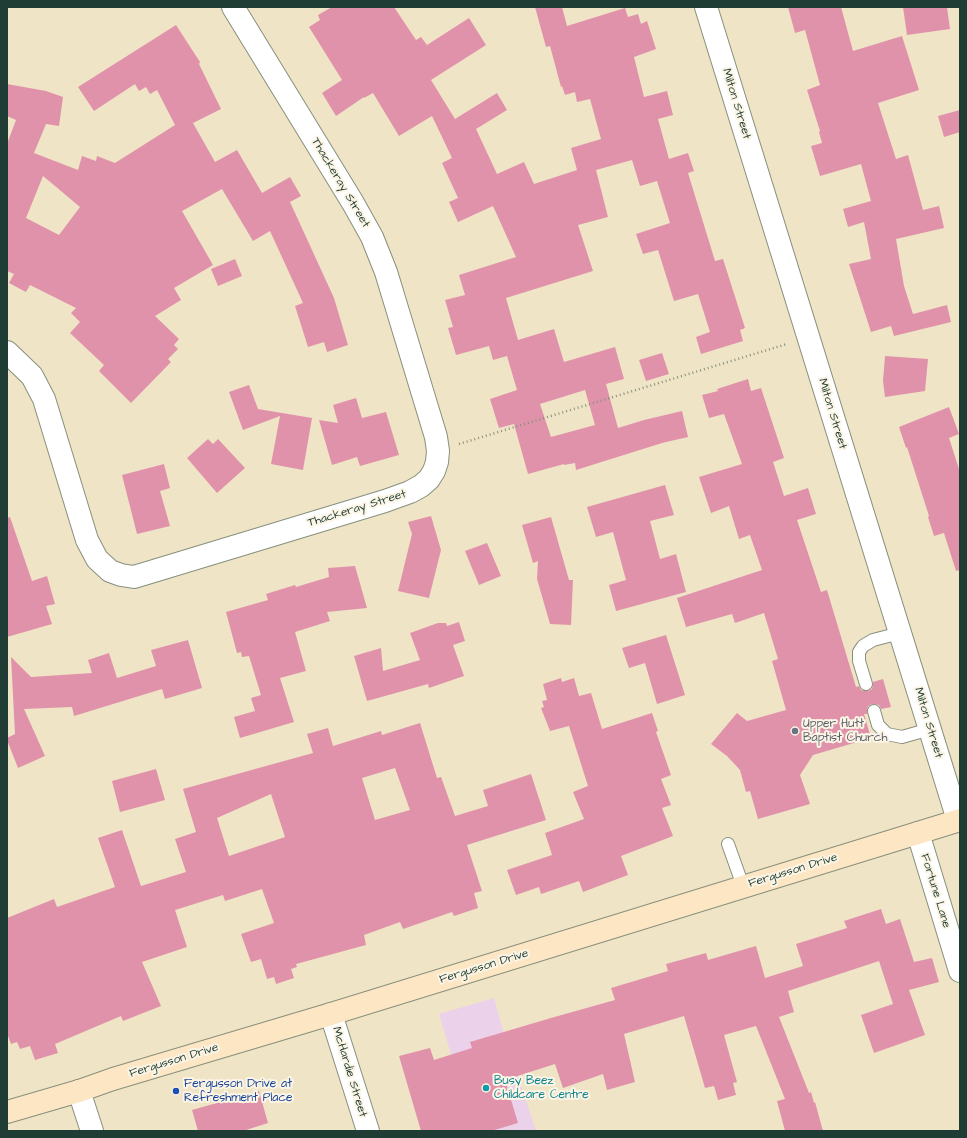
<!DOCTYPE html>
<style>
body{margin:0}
#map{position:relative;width:967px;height:1138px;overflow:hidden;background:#efe4c6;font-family:"Architects Daughter",sans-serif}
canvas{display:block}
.frame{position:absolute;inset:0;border:8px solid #1f3d34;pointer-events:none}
</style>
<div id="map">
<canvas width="967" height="1138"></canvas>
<div class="frame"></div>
</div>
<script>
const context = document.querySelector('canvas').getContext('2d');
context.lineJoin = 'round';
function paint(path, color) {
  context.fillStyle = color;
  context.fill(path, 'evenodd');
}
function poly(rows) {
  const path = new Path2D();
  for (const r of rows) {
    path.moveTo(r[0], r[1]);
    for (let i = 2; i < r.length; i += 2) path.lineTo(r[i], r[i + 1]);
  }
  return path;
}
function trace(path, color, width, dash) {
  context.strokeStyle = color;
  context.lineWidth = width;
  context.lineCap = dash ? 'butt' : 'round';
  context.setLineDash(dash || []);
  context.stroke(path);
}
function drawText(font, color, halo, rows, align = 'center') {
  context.font = font + ' "Architects Daughter",sans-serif';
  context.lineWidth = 4;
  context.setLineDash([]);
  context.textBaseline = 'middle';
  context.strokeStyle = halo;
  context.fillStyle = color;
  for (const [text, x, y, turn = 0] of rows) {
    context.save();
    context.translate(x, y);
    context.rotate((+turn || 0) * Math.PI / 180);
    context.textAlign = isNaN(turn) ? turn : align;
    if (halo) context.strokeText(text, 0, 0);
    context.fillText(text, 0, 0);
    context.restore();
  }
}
paint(poly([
 [494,998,503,1030,536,1131,474,1131,439,1014]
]), '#ecd1ea');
paint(poly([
 [332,7,394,7,416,40,421,37,427,45,469,18,486,45,431,80,455,119,497,93,507,110,476,129,497,174,524,162,534,184,577,170,571,148,601,139,590,99,577,102,575,92,565,95,562,86,561,87,550,46,546,47,535,7,562,7,567,26,625,8,628,17,638,14,641,24,647,21,656,49,634,57,644,97,667,91,673,115,658,119,669,159,688,153,694,171,688,173,715,261,723,259,745,328,740,330,743,341,701,354,696,337,710,332,698,294,674,301,658,250,643,254,636,234,670,223,657,181,640,186,632,160,596,170,608,217,578,225,593,271,506,298,518,340,554,329,564,362,615,347,624,379,606,384,618,428,644,420,682,411,688,437,662,443,576,470,575,463,564,465,564,464,528,474,514,424,499,428,490,399,517,390,507,356,493,360,489,346,456,355,448,328,453,327,445,300,465,295,459,275,516,257,493,206,458,222,449,202,458,198,442,163,452,158,432,116,399,136,373,93,364,98,364,97,336,116,322,93,342,80,309,27,320,20,318,15],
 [585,390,595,425,551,437,540,404],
 [788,7,841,7,853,51,902,36,919,90,878,103,896,159,908,155,923,210,939,206,944,228,896,239,904,286,913,314,947,305,951,322,894,336,891,326,871,332,849,264,871,259,864,222,848,227,843,209,871,201,861,164,820,176,811,146,822,143,819,132,820,131,807,90,820,85,805,30,795,33],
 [903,7,947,7,950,29,907,35],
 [176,25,200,62,199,64,221,109,193,123,215,162,237,150,262,193,290,177,301,196,290,202,334,298,348,345,327,352,324,342,308,347,295,306,303,303,270,231,253,241,222,189,182,211,213,265,174,288,181,300,155,316,179,339,174,345,178,349,168,359,171,362,131,403,99,371,104,365,70,333,80,322,71,313,76,308,30,285,26,292,9,283,14,274,7,271,7,144,16,120,7,116,7,84,46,91,63,97,59,126,46,124,34,153,78,170,82,156,96,161,97,156,115,163,175,125,157,90,150,94,146,87,139,91,135,84,94,111,78,87],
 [43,176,80,207,59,235,26,218],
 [960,110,960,132,944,137,938,116],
 [235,259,242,276,218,286,211,269],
 [662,353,669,374,646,381,639,360],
 [885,356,928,359,925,391,885,397,883,381],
 [748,379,751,391,761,388,784,458,773,462,784,496,808,488,816,514,797,520,821,592,827,590,856,687,859,686,861,690,864,691,868,691,872,689,873,685,873,682,883,679,891,707,881,709,879,705,875,704,872,704,868,706,867,710,867,714,864,714,871,738,813,755,800,775,810,804,758,819,750,791,746,792,740,770,727,756,711,744,737,713,747,721,786,710,772,661,778,659,764,613,735,623,732,614,686,627,677,598,762,570,750,535,739,539,729,506,711,513,699,477,742,464,724,414,709,418,702,395,718,391,717,389],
 [249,385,258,409,312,418,303,470,271,464,280,416,243,430,229,392],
 [356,398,362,418,386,412,399,455,360,466,357,457,332,465,319,420,338,423,333,405],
 [949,407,959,434,949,438,960,472,960,570,956,571,944,533,934,536,928,517,929,516,907,447,906,448,899,427],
 [208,439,213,444,218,439,245,468,217,493,187,458],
 [164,464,170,488,160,491,170,526,137,534,122,475],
 [665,485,674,515,650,521,660,559,676,554,686,592,616,611,609,585,626,580,613,532,596,537,587,507],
 [431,516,441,550,429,598,398,591,412,534,408,522],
 [10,517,32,581,47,576,55,604,46,606,52,624,7,637,7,518],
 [551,517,569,580,573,580,571,625,550,624,537,579,538,561,533,563,522,525],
 [487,543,501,576,479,585,465,551],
 [355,566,367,608,327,612,330,621,295,632,306,671,280,678,294,722,240,738,234,717,255,711,251,698,261,695,249,656,242,657,241,652,237,653,226,612,268,600,266,594,295,585,296,587,329,577,328,568],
 [459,622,465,641,453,645,464,676,429,688,428,684,367,701,354,656,381,648,383,671,420,660,410,633,438,623,446,623,447,626],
 [666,635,685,695,657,704,645,663,629,668,622,648],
 [188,640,202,688,165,699,162,689,74,716,72,707,24,709,45,756,18,768,7,740,7,738,15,734,11,657,31,677,92,673,88,660,109,653,117,678,156,666,151,650],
 [561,678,562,682,574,678,579,696,591,693,602,729,652,713,658,731,656,732,671,775,661,779,671,805,662,808,673,836,621,856,628,875,583,892,579,881,541,894,539,887,516,895,507,870,552,855,545,833,584,819,573,792,588,786,569,726,550,731,541,708,544,707,542,701,547,700,543,684],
 [420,723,437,778,441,777,455,816,488,806,483,790,531,774,546,820,467,845,482,891,474,893,478,908,454,916,452,912,403,929,400,922,364,935,366,945,296,964,297,967,291,969,294,978,276,984,274,977,267,979,261,959,251,962,241,934,274,923,262,889,225,901,223,895,175,910,187,947,142,962,161,1006,123,1021,121,1016,55,1044,58,1053,35,1060,30,1046,20,1049,17,1042,11,1044,7,1033,7,918,54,899,57,907,115,887,98,838,122,830,141,886,186,872,175,839,196,832,183,789,313,753,307,734,328,728,333,746,381,731,382,735],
 [395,768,410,810,375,820,362,778],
 [271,794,285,837,229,856,217,818],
 [156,769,165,800,120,812,112,781],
 [881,909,886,924,900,919,914,962,932,958,939,982,909,990,925,1035,874,1053,861,1015,893,1004,879,961,788,991,794,1012,779,1017,809,1093,811,1092,814,1103,815,1102,823,1131,785,1131,777,1101,785,1099,756,1026,724,1035,737,1082,733,1083,736,1095,718,1100,714,1086,705,1088,684,1016,624,1034,635,1082,607,1090,603,1074,563,1088,555,1064,505,1080,518,1123,491,1131,421,1131,399,1056,430,1048,434,1060,472,1048,470,1042,551,1018,615,1000,611,988,668,971,666,964,706,953,708,960,756,946,765,978,803,966,796,944,847,928,844,921],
 [259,1091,268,1123,243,1131,198,1131,192,1110]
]), '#e192ab');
const service = poly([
 [866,684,859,661,859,652,863,646,873,640,900,633],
 [874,711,878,725,887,734,902,737,930,729],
 [728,844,743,886]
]);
const minor = poly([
 [706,7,958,820],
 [7,352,32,376,44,399,87,540,97,559,110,571,121,575,134,577,385,501,410,492,421,486,429,479,434,471,437,462,438,451,436,437,386,272,372,237,353,203,233,7],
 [918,833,960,971],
 [331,1014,368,1131],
 [79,1091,92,1131]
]);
const secondary = poly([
 [7,1112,79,1091,113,1079,331,1014,960,820]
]);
trace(service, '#87907d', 14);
trace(minor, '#87907d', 24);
trace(secondary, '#87907d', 24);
trace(poly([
 [459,444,787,344]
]), '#87907d', 2.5, [1, 3]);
trace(service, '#fff', 12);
trace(minor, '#fff', 22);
trace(secondary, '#fce6c4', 22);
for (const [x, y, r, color] of [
 [795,731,4,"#6b7280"],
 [486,1088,4,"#0f9aa8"],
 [176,1091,4,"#1a4fb4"]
]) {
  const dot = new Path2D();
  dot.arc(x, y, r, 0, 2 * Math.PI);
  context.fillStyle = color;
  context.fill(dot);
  trace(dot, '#fcf5e5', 1.5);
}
drawText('12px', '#1f3d34', '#fcf5e5', [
 ["Milton Street",736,104,73],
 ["Thackeray Street",340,183,59],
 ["Milton Street",832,414,73],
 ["Thackeray Street",357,509,-17],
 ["Milton Street",928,723,73],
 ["Fergusson Drive",793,871,-17],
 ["Fortune Lane",935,891,73],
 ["Fergusson Drive",484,967,-17],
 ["Fergusson Drive",174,1061,-17],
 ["McHardie Street",349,1072,73]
]);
drawText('12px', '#5b616d', '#fcf5e5', [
 ["Upper Hutt",803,724],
 ["Baptist Church",803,738]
], 'left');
drawText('12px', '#0d838f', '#fcf5e5', [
 ["Busy Beez",494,1081],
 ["Childcare Centre",494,1095]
], 'left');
drawText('12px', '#164399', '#fcf5e5', [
 ["Fergusson Drive at",184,1084],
 ["Refreshment Place",184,1098]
], 'left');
</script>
